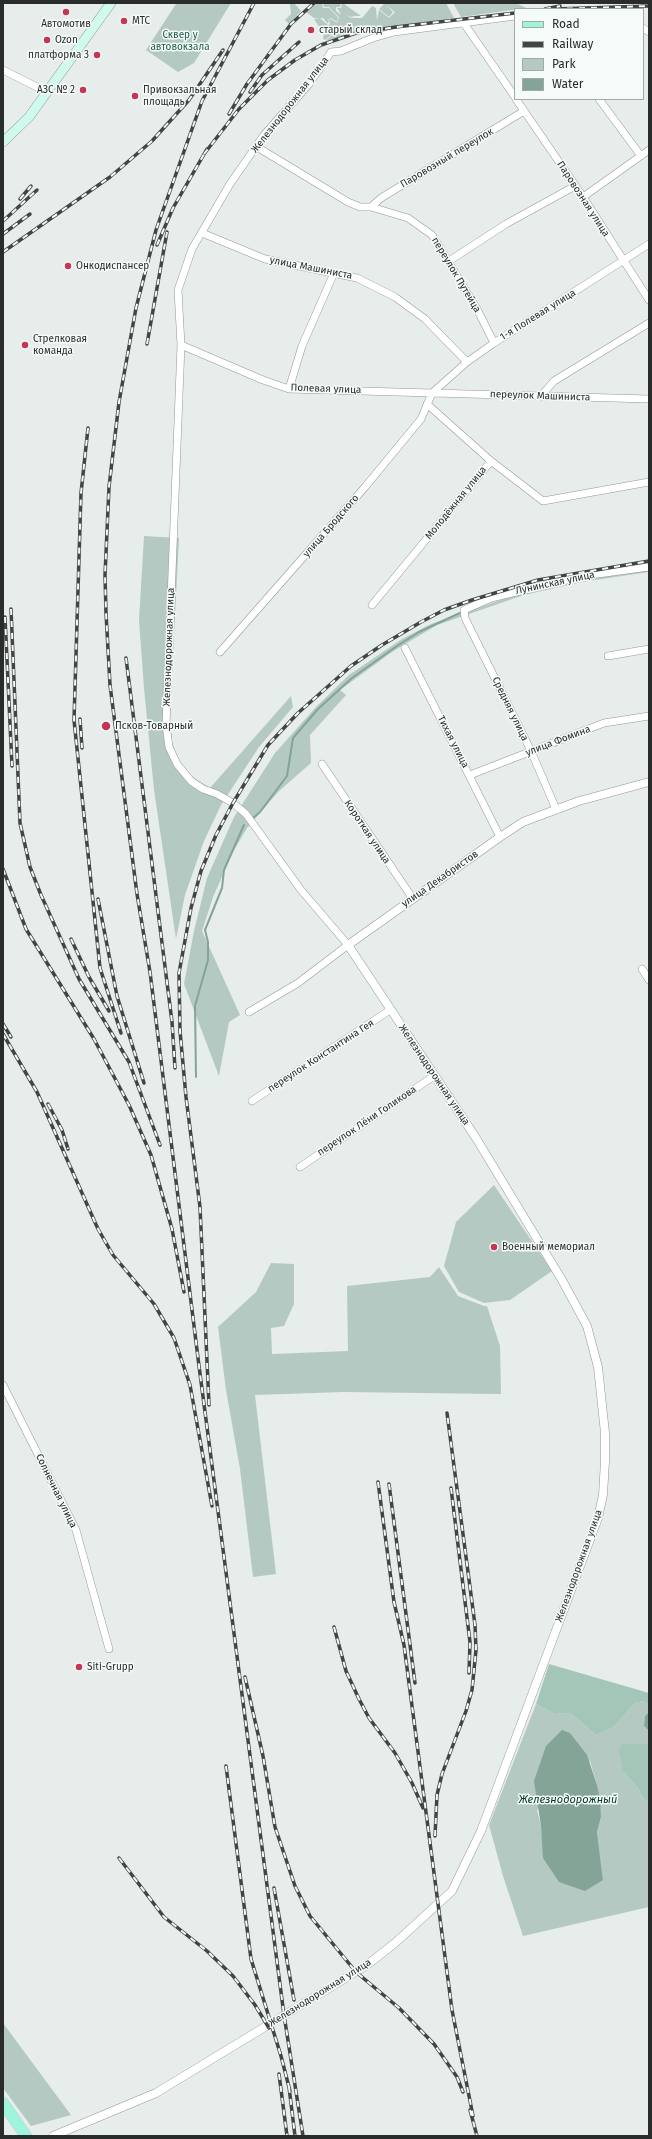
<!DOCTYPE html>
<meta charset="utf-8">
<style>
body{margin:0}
#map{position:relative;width:652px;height:2139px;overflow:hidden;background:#e7edeb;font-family:"Fira Sans",sans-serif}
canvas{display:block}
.frame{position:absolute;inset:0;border:4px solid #2a2c2b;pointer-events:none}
.legend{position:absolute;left:514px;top:8px;width:130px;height:92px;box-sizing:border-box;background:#f5fbf8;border:1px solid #a4a8a6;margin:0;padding:5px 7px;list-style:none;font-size:12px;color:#2a2c2b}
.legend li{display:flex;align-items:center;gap:8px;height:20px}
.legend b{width:20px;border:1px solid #a4a8a6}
</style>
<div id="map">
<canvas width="652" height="2139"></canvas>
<div class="frame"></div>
<ul class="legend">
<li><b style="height:5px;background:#9ff5db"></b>Road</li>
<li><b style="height:5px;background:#424544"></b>Railway</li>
<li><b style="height:11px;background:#b4c9c1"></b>Park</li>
<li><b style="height:11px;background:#83a497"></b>Water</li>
</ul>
</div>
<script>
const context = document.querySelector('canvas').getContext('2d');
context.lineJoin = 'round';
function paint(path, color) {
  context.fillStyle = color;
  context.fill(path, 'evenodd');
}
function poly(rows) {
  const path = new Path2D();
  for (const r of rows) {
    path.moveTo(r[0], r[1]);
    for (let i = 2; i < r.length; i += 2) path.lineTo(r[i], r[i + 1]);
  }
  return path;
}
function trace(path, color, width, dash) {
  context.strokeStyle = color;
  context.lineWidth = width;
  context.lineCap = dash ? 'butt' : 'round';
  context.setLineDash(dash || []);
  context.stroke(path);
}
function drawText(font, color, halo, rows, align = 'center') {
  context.font = font + ' "Fira Sans",sans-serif';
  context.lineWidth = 3;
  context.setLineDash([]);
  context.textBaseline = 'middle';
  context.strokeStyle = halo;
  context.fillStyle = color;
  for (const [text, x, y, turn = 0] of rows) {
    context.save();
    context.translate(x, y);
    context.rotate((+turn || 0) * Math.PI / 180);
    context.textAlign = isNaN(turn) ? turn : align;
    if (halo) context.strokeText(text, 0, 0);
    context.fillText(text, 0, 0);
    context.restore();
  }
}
paint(poly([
 [175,3,231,3,194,63,178,72,146,50,176,4],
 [294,3,301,11,289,24,285,20,291,14,290,4],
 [316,3,322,3,323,8,329,8,338,17,337,22,331,18,329,19,328,24,323,18,314,18,306,12],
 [323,3,341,3,340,7,336,7,336,11,340,14,345,14,341,14,337,8,341,8,342,3,347,3,344,4,361,16,355,16,351,17,346,15,351,18,362,18,372,6,376,8,377,21,379,10,389,18,395,12,386,5,393,12,389,17,379,9,385,3,446,3,454,18,356,32,329,41,326,40,341,29,356,27,352,26,339,29,325,40,323,39,324,34,314,19,320,18,328,25,330,24,329,20,331,19,337,23,339,17,329,7,324,7],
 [453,3,516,3,526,8,461,17],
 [144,536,179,538,170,716,172,742,178,759,190,775,210,788,291,696,293,707,259,747,221,805,204,841,185,895,176,939,154,790,144,688,139,620],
 [649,570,649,572,582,582,524,595,437,625,392,652,340,690,346,695,310,735,311,763,279,791,247,828,233,852,213,897,202,931,240,1015,229,1022,219,1076,184,984,194,931,207,878,234,817,275,753,316,707,349,675,402,639,431,624,521,593,581,580],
 [494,1185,552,1271,510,1300,484,1303,459,1292,444,1266,456,1222],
 [271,1263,294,1264,294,1304,284,1326,271,1328,272,1354,348,1351,347,1286,430,1277,439,1267,458,1296,484,1306,487,1306,500,1346,501,1394,343,1392,255,1395,276,1574,253,1577,240,1469,226,1390,218,1327,256,1292],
 [643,1701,649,1705,649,1712,645,1716,644,1726,649,1731,649,1744,623,1744,623,1771,636,1786,645,1800,649,1802,649,1907,523,1936,503,1876,489,1825,536,1704,555,1714,570,1713,596,1735,614,1727,635,1703],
 [590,1761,597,1785,601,1817,597,1832,603,1880,544,1858,541,1826,537,1810],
 [3,2023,71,2115,31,2126,3,2088]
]), '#b4c9c1');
paint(poly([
 [549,1664,649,1693,649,1705,643,1701,635,1703,614,1727,596,1735,570,1713,555,1714,536,1704],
 [622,1744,649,1744,649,1802,645,1800,636,1786,623,1771,619,1750]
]), '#a4c6b9');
paint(poly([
 [649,1712,649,1731,644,1726,645,1716],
 [562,1730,570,1733,587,1755,597,1785,600,1799,601,1817,597,1832,603,1880,585,1891,559,1882,543,1858,541,1826,534,1781,546,1746]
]), '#83a497');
trace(poly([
 [252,819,260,812,287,776,293,738,318,709,352,678,397,646,419,632,462,612],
 [196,1077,195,1006,208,960,208,942,205,930,222,888,224,870,244,825]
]), '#83a497', 2);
const minor = poly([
 [635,9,638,3],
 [463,22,515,97],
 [643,28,649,32],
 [3,70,47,92],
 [516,99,583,197,649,300],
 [599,99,641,156],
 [257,147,348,202,360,207,371,207,408,218,432,235,477,309,494,343],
 [583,197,649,150],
 [371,207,381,198,524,111],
 [202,233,265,259,357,278,395,297,425,319,467,362],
 [449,261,506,224,575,186],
 [181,345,263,380,289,389,649,399],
 [289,389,302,346,334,273],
 [541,396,554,381,649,323],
 [427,404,491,461],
 [372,605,491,461,543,501,649,482],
 [405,648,500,837],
 [220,652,365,487,421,419,432,393,467,362,494,343,649,244],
 [608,656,649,649],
 [322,764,413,899],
 [470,775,604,723,649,716],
 [556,809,531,751,465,618,464,610,491,598,583,576,649,567],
 [642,969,649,980],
 [249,1012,298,983,348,945,301,890,246,814,233,803,217,794,203,789,191,781,177,764,169,747,166,725,181,345,178,290,192,249,230,184,264,135,309,84,331,52,341,51,373,38,394,32,515,16],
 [252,1101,390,1010],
 [300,1167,434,1076],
 [3,1385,76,1530,109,1649]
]);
const tertiary = poly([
 [53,2136,156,2093,367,1965,395,1943,452,1891,481,1831,598,1518,603,1495,605,1461,605,1433,598,1367,587,1326,562,1280,476,1138,348,945,500,837,523,822,579,801,649,782]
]);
const secondary = poly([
 [3,142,29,117,111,3]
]);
const primary = poly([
 [3,2103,26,2136]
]);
trace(minor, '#929896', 8);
trace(tertiary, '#929896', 9);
trace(secondary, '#929896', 10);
trace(primary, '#c8c8c8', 12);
trace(minor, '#fff', 7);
trace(tertiary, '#fff', 8);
trace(secondary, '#cffaed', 9);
trace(primary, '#9ff5db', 11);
const rail = poly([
 [254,3,202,101,156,230,136,308,119,402,109,487,105,575,106,613,110,685,137,894,150,972,199,1366,284,2015,303,2136],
 [545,9,560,6],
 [555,9,649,6],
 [250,92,262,75,299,42],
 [229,114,247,84,291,24,314,3],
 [204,154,239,109,268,80,295,60,321,45,356,33,396,27,515,13],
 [20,199,31,186],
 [3,221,37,190],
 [3,234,30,214],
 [157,245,173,208,207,149],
 [3,252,110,177,152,141,189,100,223,50],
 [147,344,167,232],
 [88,428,81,493,74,720,100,968,121,1033],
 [11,609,20,823,30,867,41,895,79,979,129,1062,160,1145],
 [5,617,12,766],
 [126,658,172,1022,175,1068],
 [80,719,82,748],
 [3,869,26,929,94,1039,129,1105,151,1155,172,1229,184,1292],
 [98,899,117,996,144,1083],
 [71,939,89,977,109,1011],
 [3,1024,11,1037],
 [3,1034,37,1092,98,1229,113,1255,154,1304,174,1338,190,1385,212,1506],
 [48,1104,62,1130,68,1149],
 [209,1405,200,1207,186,1097,180,1031,179,973,191,908,201,871,216,835,233,803,268,745,298,713,351,666,382,645,421,622,444,610,472,600,538,580,649,561],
 [378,1482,394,1602,404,1645,452,2010,473,2116],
 [389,1484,415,1683],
 [451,1488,470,1642,469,1673],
 [334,1627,346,1671,359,1699,369,1718,395,1753,412,1783,423,1808],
 [245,1677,263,1756,275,1827,295,1886,310,1916,356,1972,399,2008,434,2044,457,2077,463,2092],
 [226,1766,251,1959,281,2056,290,2091],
 [435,1836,437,1795,442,1774,466,1711,472,1690,476,1650,475,1625,447,1413],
 [119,1858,164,1917,207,1951,233,1976,255,2005,269,2028],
 [274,1888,294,2000],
 [279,2074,287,2136],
 [289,2087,295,2136],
 [470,2110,477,2136]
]);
trace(rail, '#424544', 3.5);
trace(rail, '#f5fbf8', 2, [6]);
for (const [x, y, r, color] of [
 [66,12,4,"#c53555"],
 [124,21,4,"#c53555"],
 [311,30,4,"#c53555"],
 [47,40,4,"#c53555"],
 [97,55,4,"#c53555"],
 [83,90,4,"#c53555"],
 [135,96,4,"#c53555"],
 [68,266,4,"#c53555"],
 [25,345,4,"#c53555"],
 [106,726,5,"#c53555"],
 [494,1247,4,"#c53555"],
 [79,1667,4,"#c53555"]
]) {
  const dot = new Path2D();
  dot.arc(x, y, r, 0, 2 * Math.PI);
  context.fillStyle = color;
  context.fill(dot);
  trace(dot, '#f5fbf8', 1.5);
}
drawText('10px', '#2a2c2b', '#f5fbf8', [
 ["МТС",132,21],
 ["Автомотив",66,24,"center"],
 ["старый склад",319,30],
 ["Ozon",55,40],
 ["платформа 3",89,55,"right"],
 ["АЗС № 2",75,90,"right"],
 ["Привокзальная",143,90],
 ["площадь",143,102],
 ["Онкодиспансер",76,266],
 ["Стрелковая",33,339],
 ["команда",33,351],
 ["Псков-Товарный",115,726],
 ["Военный мемориал",502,1247],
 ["Siti-Grupp",87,1667]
], 'left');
drawText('10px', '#1c5b49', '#f5fbf8', [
 ["Сквер у",180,35],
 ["автовокзала",180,47]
]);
drawText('10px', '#2a2c2b', '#f5fbf8', [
 ["Железнодорожная улица",290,105,-52],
 ["Паровозный переулок",447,158,-31],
 ["Паровозная улица",583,199,57],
 ["улица Машиниста",311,268,11],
 ["переулок Путейца",456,275,59],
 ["1-я Полевая улица",538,315,-32],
 ["Полевая улица",326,389,2],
 ["переулок Машиниста",540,396,2],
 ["Молодёжная улица",456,503,-51],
 ["улица Бродского",331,526,-49],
 ["Лунинская улица",555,583,-12],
 ["Железнодорожная улица",169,647,-88],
 ["Средняя улица",510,709,64],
 ["улица Фомина",558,741,-21],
 ["Тихая улица",453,742,63],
 ["Короткая улица",367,832,56],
 ["улица Декабристов",440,879,-35],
 ["переулок Константина Гея",321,1056,-33],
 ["Железнодорожная улица",434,1075,56],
 ["переулок Лёни Голикова",367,1121,-34],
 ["Солнечная улица",56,1491,64],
 ["Железнодорожная улица",579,1566,-70],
 ["Железнодорожная улица",320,1993,-32]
]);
drawText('italic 11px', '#033729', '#f5fbf8', [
 ["Железнодорожный",568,1800]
]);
</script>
